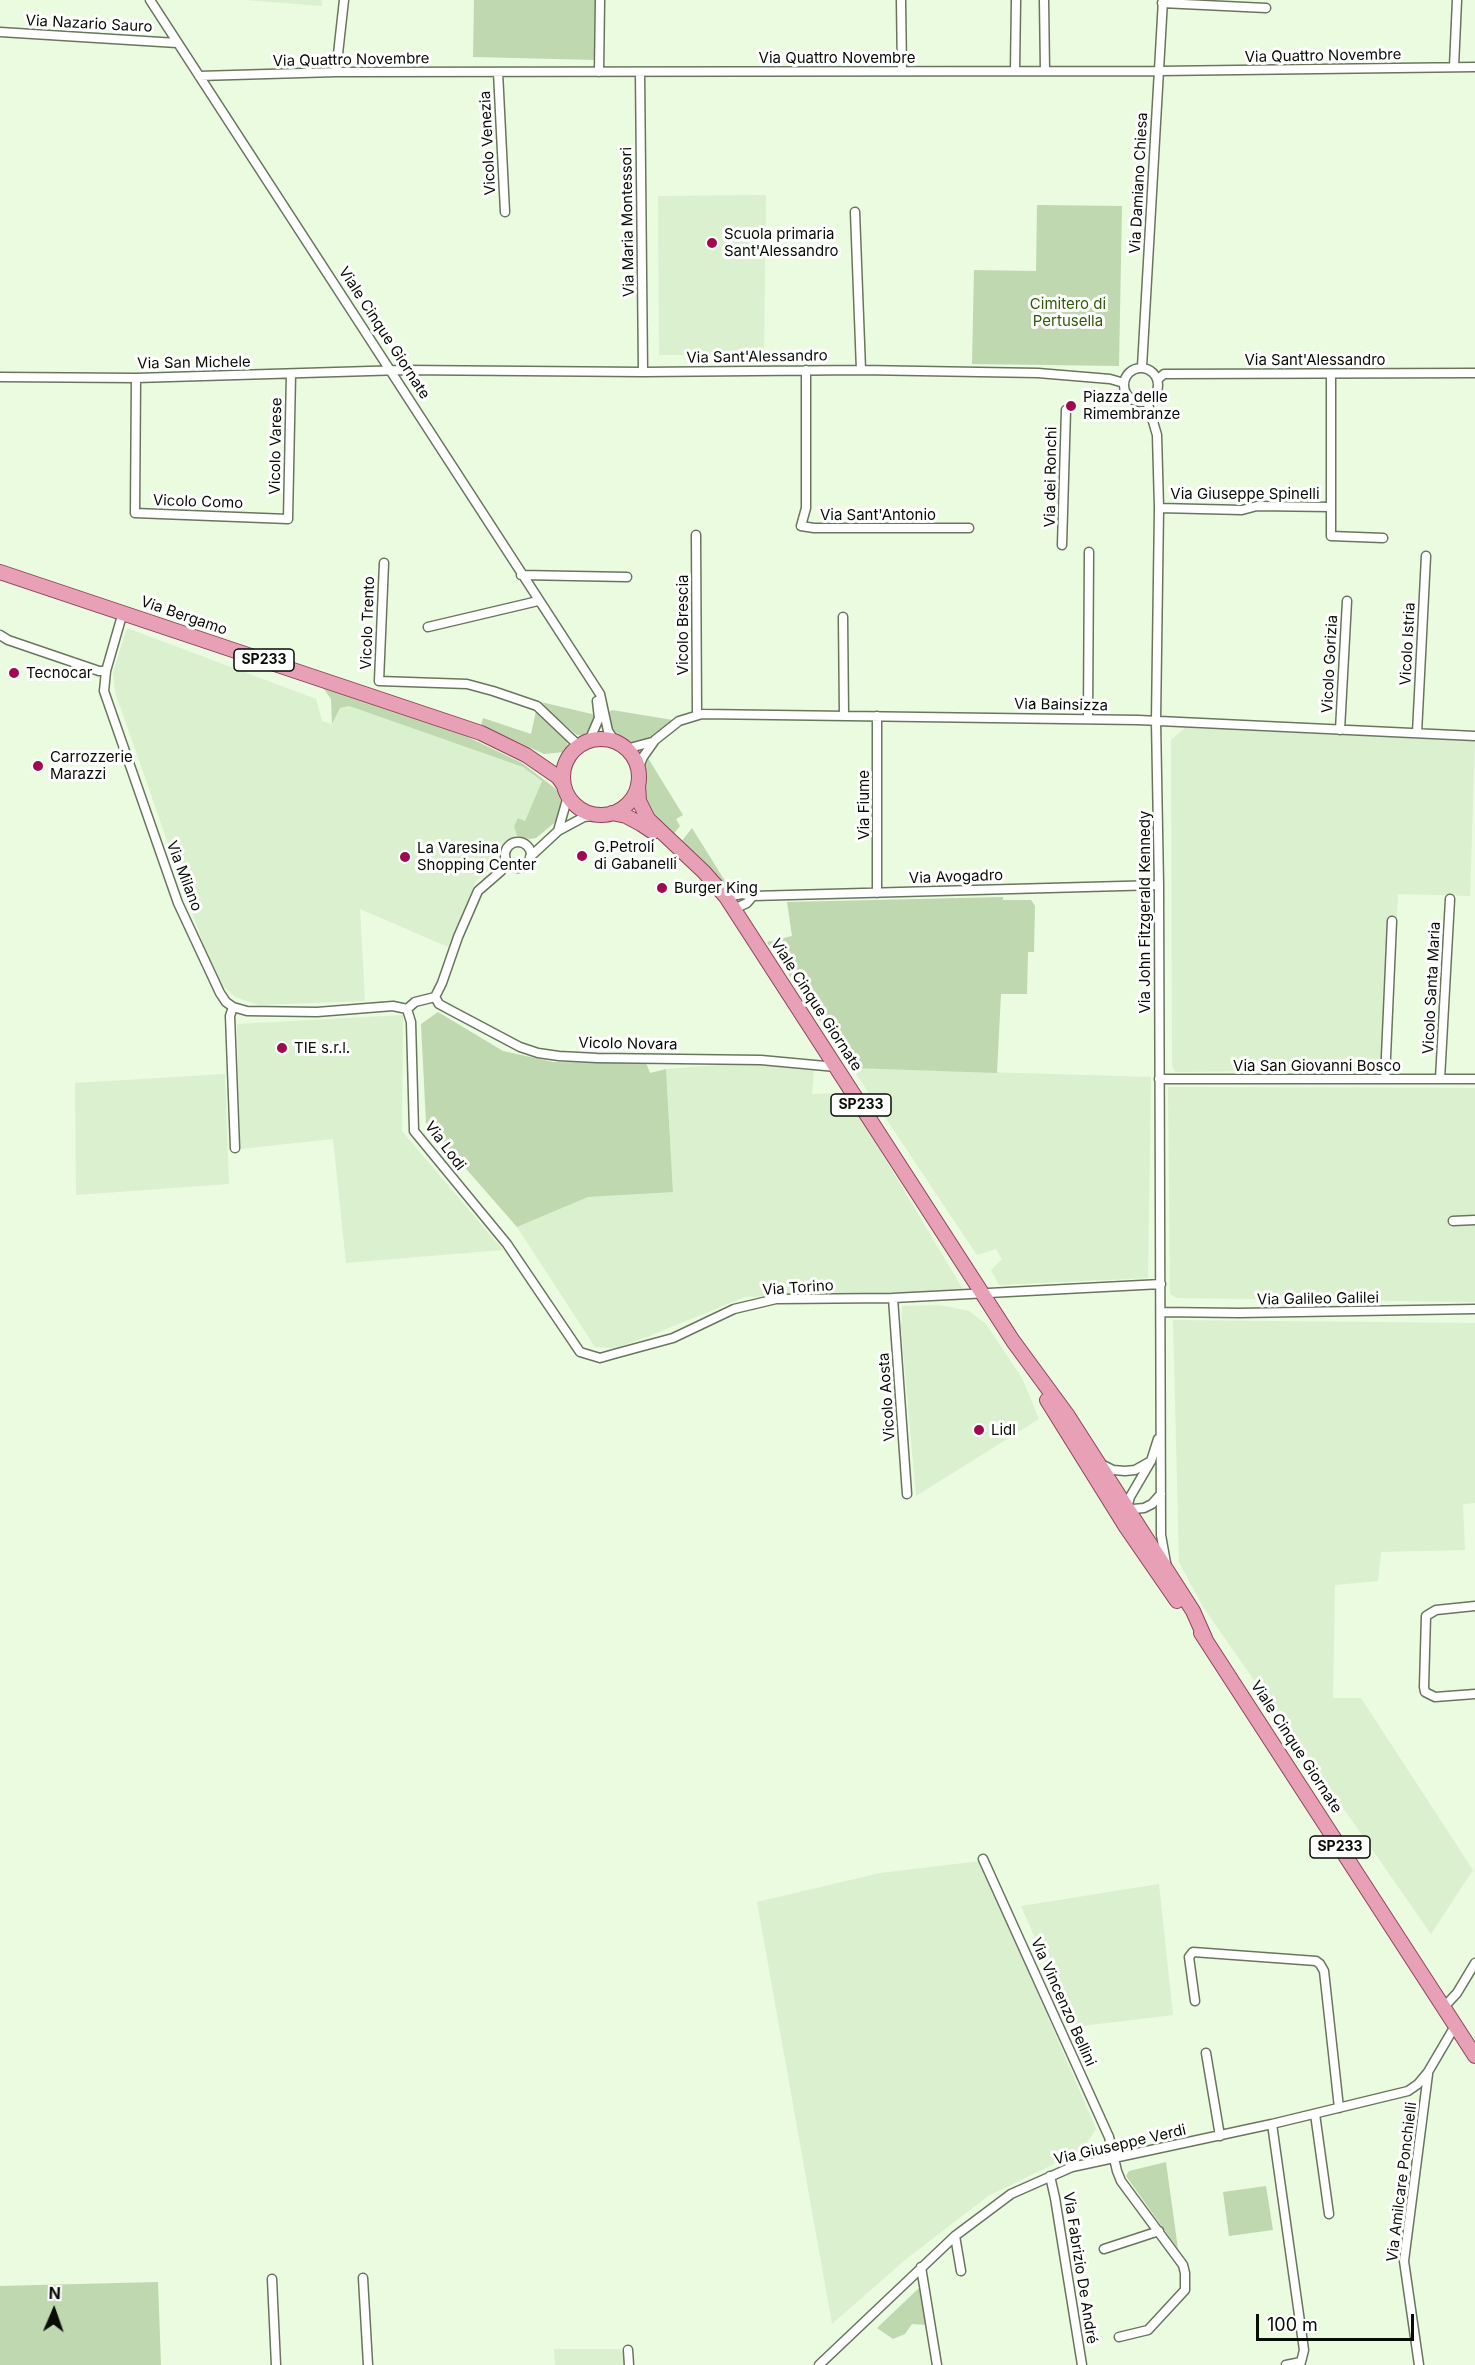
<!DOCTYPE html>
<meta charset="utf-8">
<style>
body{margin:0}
#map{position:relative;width:1475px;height:2365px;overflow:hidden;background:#eafbe0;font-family:Inter,sans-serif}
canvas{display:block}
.north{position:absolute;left:24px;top:2281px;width:60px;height:60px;-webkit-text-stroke:4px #fff;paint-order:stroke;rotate:2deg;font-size:16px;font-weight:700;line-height:24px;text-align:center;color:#080d05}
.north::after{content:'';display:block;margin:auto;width:21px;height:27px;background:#080d05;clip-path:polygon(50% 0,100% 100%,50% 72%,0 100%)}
.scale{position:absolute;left:1256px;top:2314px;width:158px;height:27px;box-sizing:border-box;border:3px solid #080d05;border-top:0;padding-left:8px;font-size:18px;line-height:21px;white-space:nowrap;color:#080d05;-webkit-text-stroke:4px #fff;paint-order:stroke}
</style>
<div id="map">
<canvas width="1475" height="2365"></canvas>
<div class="north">N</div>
<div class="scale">100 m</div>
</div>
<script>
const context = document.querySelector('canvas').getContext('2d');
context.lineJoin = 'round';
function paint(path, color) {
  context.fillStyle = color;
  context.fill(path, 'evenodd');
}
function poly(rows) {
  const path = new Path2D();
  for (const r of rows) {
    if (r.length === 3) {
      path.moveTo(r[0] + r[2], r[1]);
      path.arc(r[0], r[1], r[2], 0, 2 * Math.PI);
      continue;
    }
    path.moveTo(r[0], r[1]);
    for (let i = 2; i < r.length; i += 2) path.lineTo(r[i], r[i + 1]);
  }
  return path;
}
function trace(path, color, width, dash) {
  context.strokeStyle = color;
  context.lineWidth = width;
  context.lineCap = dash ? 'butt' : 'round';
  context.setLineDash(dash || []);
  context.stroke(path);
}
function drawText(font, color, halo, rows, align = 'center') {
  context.font = font + ' Inter,sans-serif';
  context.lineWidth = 6;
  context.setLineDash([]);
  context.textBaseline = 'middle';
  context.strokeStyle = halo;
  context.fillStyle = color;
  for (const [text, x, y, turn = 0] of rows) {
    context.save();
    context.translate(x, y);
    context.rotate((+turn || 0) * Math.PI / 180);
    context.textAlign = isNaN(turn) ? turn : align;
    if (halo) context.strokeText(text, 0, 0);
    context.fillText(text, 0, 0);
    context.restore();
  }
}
paint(poly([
 [245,0,322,0,322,6],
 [766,195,764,355,659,355,658,196],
 [127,628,316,699,322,721,332,724,340,708,349,706,523,767,542,781,525,821,518,818,514,826,517,836,494,866,476,881,448,947,360,909,365,1001,259,1005,235,997,215,978,115,692,113,672],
 [1185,728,1475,741,1470,896,1398,894,1389,1070,1175,1072,1172,1066,1171,740],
 [403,1015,402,1131,503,1250,346,1263,333,1139,240,1149,237,1024],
 [745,1063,814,1070,812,1094,846,1093,964,1291,745,1297,647,1337,615,1348,595,1347,517,1227,588,1197,673,1191,666,1069],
 [852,1068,1151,1077,1148,1278,999,1285,991,1270,1002,1259,996,1249,977,1255],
 [225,1074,229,1184,76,1195,75,1083],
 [1168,1087,1475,1088,1475,1302,1177,1298,1170,1294],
 [939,1305,969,1311,986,1324,1022,1378,1039,1419,916,1496,901,1328,902,1306],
 [1173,1320,1475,1323,1475,1503,1463,1504,1465,1550,1381,1552,1378,1581,1335,1585,1333,1698,1361,1698,1473,1870,1431,1934,1203,1607,1179,1562],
 [981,1861,1096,2129,1081,2151,988,2196,905,2260,832,2324,757,1902,880,1873],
 [1159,1884,1173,2015,1074,2027,1021,1906],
 [554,2349,621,2349,625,2365,555,2365]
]), '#dbf0cf');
paint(poly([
 [474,0,597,0,596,60,473,57],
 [1037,205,1122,206,1119,366,972,364,974,270,1036,271],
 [321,685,445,726,522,763,556,789,561,801,558,820,536,838,530,839,517,836,514,826,518,818,525,821,542,781,523,767,349,706,340,708,332,724,331,699],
 [541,702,596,715,594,723,584,736,577,735,540,704],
 [612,710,673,720,642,743,629,744,620,739,610,727,608,713],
 [536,711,567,741,568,748,565,752,544,754,481,725,483,718,531,734],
 [648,758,683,815,676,819,680,826,673,835,647,806,644,789,645,766],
 [692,828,730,889,696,854,681,842],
 [1003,897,1003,900,1031,900,1035,906,1034,952,1028,952,1027,994,1001,994,997,1073,852,1068,767,942,792,936,787,902],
 [438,1012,503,1051,553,1062,646,1063,650,1073,666,1069,673,1192,588,1197,517,1227,426,1123,421,1024],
 [1166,2162,1178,2249,1126,2176,1129,2171],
 [1266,2186,1273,2230,1229,2236,1223,2192],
 [158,2282,161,2365,0,2365,0,2286],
 [920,2287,926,2325,912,2324,905,2334,893,2339,877,2328]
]), '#bfd8b0');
const street = poly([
 [150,0,600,694,608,731,616,743],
 [901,0,902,71],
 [1044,0,1045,71],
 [1162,3,1266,8],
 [0,32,177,43],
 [1454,67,1457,0],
 [1015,71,1016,0],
 [336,72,344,0],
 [498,72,505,212],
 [599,72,600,0],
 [640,72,643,372],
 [199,76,336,72,1159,71,1475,67],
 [855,212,861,370],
 [1142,367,1163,0],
 [1141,385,17],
 [806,370,806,508,801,526,814,528,969,528],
 [1331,374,1331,536,1383,538],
 [0,377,136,378,403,370,643,372,861,370,1038,373,1110,379,1124,383],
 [136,378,135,513,288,519,291,374],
 [1158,379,1164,374,1475,373],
 [1147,401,1157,435,1159,508,1156,721,1159,885,1161,1535,1166,1563],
 [1159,508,1242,510,1257,506,1331,507],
 [696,535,697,715],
 [1062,545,1066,410],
 [384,563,379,681,467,684,493,691,537,706,579,746],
 [521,575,627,577],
 [123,612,106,671,104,691,178,903,220,993,226,1002,233,1007,247,1011,317,1012,393,1006,407,1009,411,1022,414,1131,507,1244,580,1352,600,1358,614,1354,673,1338,734,1309,776,1299,893,1298,1161,1284],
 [843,617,844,715],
 [428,627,538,601],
 [0,635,8,640,99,671,106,671],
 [877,716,877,893],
 [1088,719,1089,552],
 [1340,730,1347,601],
 [1417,733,1426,556],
 [589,741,599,718,597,701],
 [626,749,652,742],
 [638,769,643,757,655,740,679,721,702,714,1138,720,1475,736],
 [558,831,568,796],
 [518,855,13],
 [530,857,558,831,584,817,600,815],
 [753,896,1159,885],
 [726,897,742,894,753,896,747,903,734,909],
 [435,997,439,1004,452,1011,520,1047,538,1053,559,1056,597,1058,761,1060,836,1067],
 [233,1007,230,1016,235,1148],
 [407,1009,415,1002,435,997,442,983,458,937,478,891,501,871,505,858],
 [1159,1079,1475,1079],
 [1385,1079,1392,921],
 [1440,1079,1450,899],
 [1453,1221,1475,1220],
 [893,1298,907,1494],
 [1161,1312,1239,1313,1475,1309],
 [1099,1463,1113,1470,1125,1471,1135,1470,1151,1461],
 [1125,1507,1133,1509,1144,1508,1152,1504,1161,1494],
 [1127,1508,1130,1497,1151,1461,1158,1439],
 [1475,1606,1436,1610,1426,1616,1424,1687,1425,1692,1435,1697,1475,1694],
 [983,1859,1109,2137,1117,2171,1121,2181,1183,2265,1185,2273,1185,2290,1148,2330,1119,2337],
 [1195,2001,1189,1957,1193,1952,1316,1961,1320,1964,1324,1971,1339,2108],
 [1444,2007,1457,1993,1475,1963],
 [1206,2053,1220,2136],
 [1315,2114,1329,2214],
 [1272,2124,1304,2350,1301,2362,1286,2365],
 [1050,2176,1055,2198,1082,2365],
 [955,2236,961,2271],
 [1104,2249,1159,2231],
 [921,2267,937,2365],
 [363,2278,368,2365],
 [272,2279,276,2365],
 [628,2350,629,2365],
 [819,2365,955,2236,1011,2194,1072,2167,1272,2124,1408,2091,1418,2084,1428,2072,1455,2026],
 [1419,2365,1404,2261,1428,2074]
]);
const primary = poly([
 [0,572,481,733,526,755,558,777,563,784],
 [601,777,38],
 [638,784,639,801,648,819,704,872,726,897,1013,1341,1068,1416,1193,1611,1205,1638],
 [612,813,626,816,641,824,653,832],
 [1047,1400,1126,1527,1177,1601],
 [1201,1633,1475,2056]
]);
trace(street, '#68765f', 11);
trace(primary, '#904359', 16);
trace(street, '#fff', 8);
trace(primary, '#e8a0b6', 14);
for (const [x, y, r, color] of [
 [712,243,6,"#a0094e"],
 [1071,406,6,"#a0094e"],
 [14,673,6,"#a0094e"],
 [38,766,6,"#a0094e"],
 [582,856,6,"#a0094e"],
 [405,857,6,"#a0094e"],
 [662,888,6,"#a0094e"],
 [282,1048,6,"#a0094e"],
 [979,1430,6,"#a0094e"]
]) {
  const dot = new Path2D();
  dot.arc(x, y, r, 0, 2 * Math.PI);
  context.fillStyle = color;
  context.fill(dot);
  trace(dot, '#fff', 2);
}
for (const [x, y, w] of [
 [264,660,60],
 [861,1105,60],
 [1340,1847,60]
]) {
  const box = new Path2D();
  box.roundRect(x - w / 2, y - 11, w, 22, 4.5);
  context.fillStyle = '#fff';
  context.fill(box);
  trace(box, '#080d05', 1.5);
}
drawText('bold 14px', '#080d05', null, [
 ["SP233",264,660],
 ["SP233",861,1105],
 ["SP233",1340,1847]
]);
drawText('15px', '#080d05', '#fff', [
 ["Via Nazario Sauro",89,24,3],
 ["Via Quattro Novembre",1323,56,-1],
 ["Via Quattro Novembre",837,58],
 ["Via Quattro Novembre",351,60,-1],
 ["Vicolo Venezia",488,143,-93],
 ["Via Damiano Chiesa",1139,183,-87],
 ["Via Maria Montessori",628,222,-91],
 ["Viale Cinque Giornate",384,333,57],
 ["Via Sant'Alessandro",757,357,-1],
 ["Via Sant'Alessandro",1315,360],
 ["Via San Michele",194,363,-1],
 ["Vicolo Varese",276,446,-89],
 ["Via dei Ronchi",1051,477,-89],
 ["Via Giuseppe Spinelli",1245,494],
 ["Vicolo Como",198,502,2],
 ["Via Sant'Antonio",878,515],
 ["Via Bergamo",184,616,19],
 ["Vicolo Trento",368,623,-88],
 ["Vicolo Brescia",683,625,-90],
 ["Vicolo Istria",1408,644,-87],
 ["Vicolo Gorizia",1330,664,-87],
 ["Via Bainsizza",1061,705,1],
 ["Via Fiume",864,805,-90],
 ["Via Milano",184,876,69],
 ["Via Avogadro",956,877,-2],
 ["Via John Fitzgerald Kennedy",1145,912,-90],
 ["Vicolo Santa Maria",1432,988,-87],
 ["Viale Cinque Giornate",816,1005,57],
 ["Vicolo Novara",628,1044,1],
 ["Via San Giovanni Bosco",1317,1066],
 ["Via Lodi",445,1146,53],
 ["Via Torino",798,1288,-4],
 ["Via Galileo Galilei",1318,1299,-1],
 ["Vicolo Aosta",887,1397,-94],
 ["Viale Cinque Giornate",1296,1747,57],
 ["Via Vincenzo Bellini",1063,2002,66],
 ["Via Giuseppe Verdi",1120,2145,-13],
 ["Via Amilcare Ponchielli",1402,2182,-83],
 ["Via Fabrizio De André",1080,2268,81]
]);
drawText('15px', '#080d05', '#fff', [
 ["Scuola primaria",724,234],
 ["Sant'Alessandro",724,251],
 ["Piazza delle",1083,397],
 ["Rimembranze",1083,414],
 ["Tecnocar",26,673],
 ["Carrozzerie",50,757],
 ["Marazzi",50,774],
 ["G.Petroli",594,847],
 ["di Gabanelli",594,864],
 ["La Varesina",417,848],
 ["Shopping Center",417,865],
 ["Burger King",674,888],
 ["TIE s.r.l.",294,1048],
 ["Lidl",991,1430]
], 'left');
drawText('15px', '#2f5a04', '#fff', [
 ["Cimitero di",1068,304],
 ["Pertusella",1068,321]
]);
</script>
